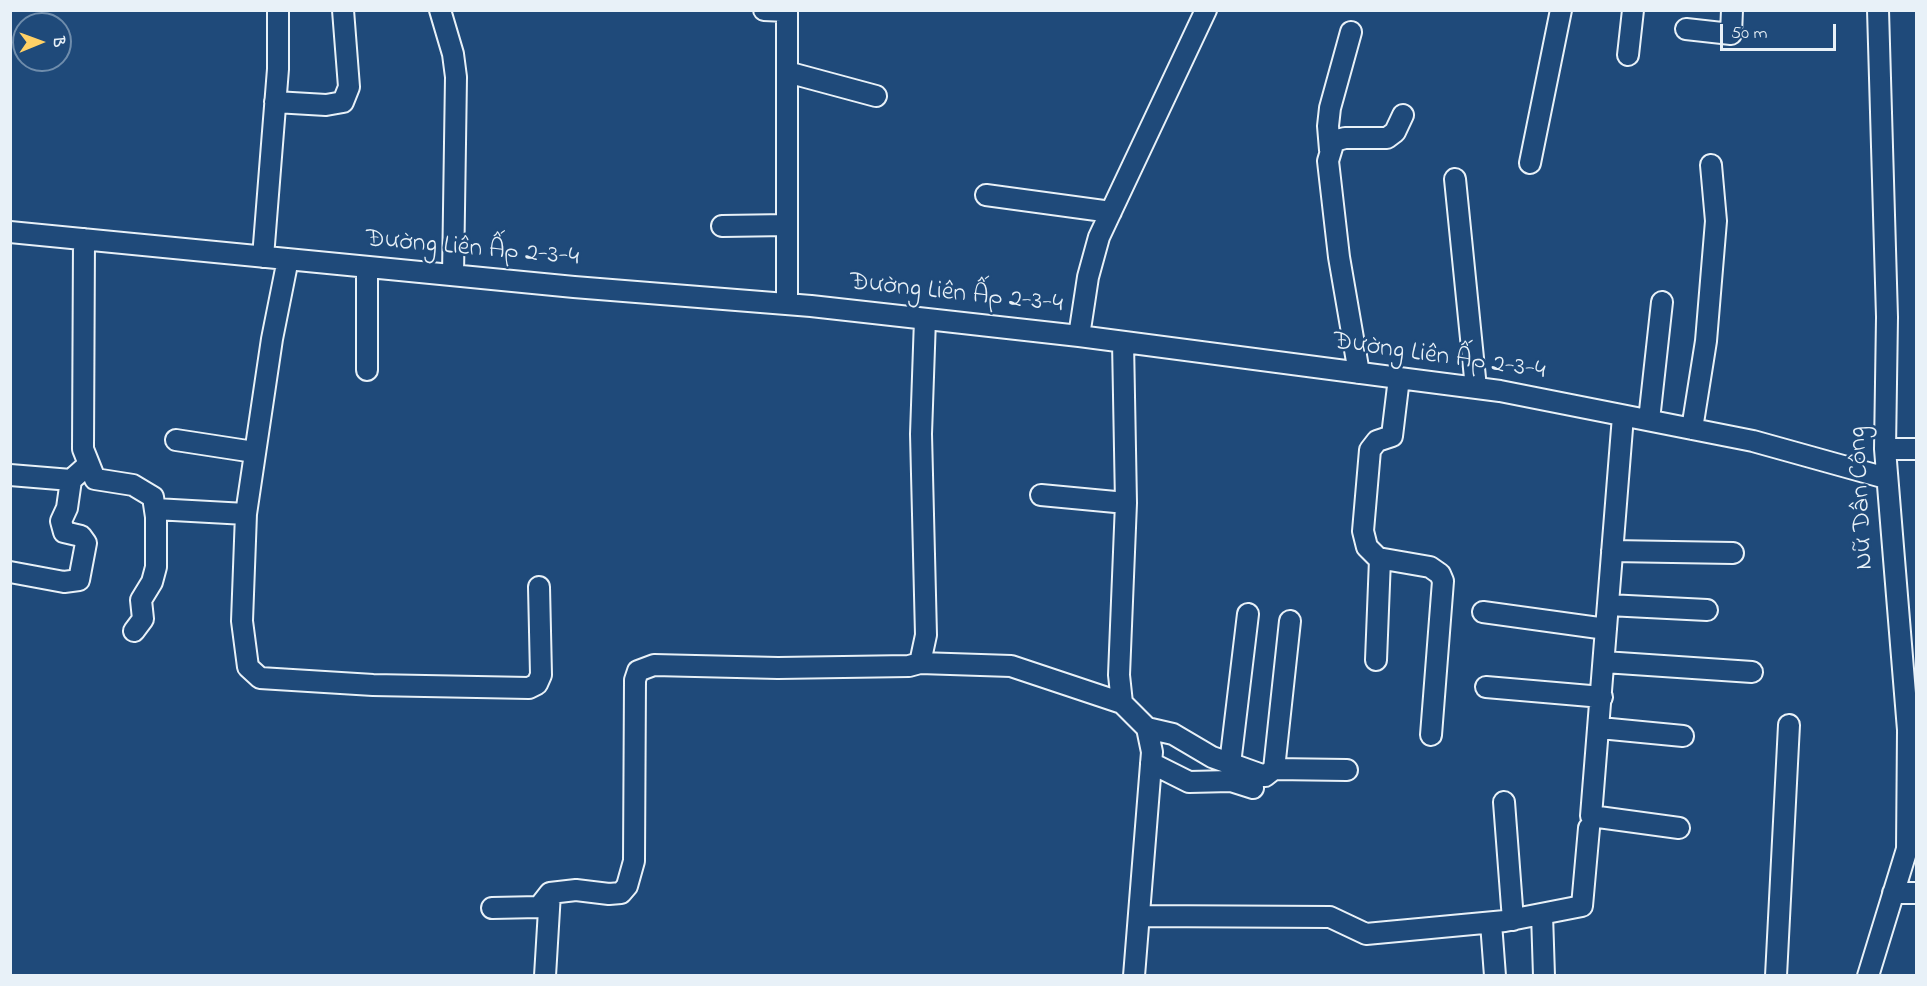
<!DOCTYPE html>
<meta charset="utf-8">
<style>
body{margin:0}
#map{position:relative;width:1927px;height:986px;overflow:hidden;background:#1f4a7a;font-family:"Indie Flower",sans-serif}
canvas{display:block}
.frame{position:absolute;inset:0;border:12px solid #e8f1f8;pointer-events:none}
.north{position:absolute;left:12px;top:12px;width:60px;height:60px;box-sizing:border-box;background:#1f4a7a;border:2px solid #6f8dac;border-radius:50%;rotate:89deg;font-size:16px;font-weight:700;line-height:24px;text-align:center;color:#e8f1f8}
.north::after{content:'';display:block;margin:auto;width:21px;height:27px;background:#ffd166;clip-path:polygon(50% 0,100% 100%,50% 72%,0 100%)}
.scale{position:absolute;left:1720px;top:24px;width:116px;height:27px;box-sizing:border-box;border:3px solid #e8f1f8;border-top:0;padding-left:8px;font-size:18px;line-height:21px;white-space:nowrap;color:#e8f1f8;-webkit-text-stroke:4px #1f4a7a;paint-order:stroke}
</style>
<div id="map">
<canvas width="1927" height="986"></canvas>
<div class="frame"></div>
<div class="north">B</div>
<div class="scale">50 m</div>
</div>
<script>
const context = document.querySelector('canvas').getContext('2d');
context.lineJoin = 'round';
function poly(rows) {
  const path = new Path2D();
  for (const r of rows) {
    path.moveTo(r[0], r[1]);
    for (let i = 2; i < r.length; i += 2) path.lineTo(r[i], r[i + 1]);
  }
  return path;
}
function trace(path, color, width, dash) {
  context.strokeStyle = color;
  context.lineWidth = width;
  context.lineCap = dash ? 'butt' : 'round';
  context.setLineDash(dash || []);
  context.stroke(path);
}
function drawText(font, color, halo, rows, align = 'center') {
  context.font = font + ' "Indie Flower",sans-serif';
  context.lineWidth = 5;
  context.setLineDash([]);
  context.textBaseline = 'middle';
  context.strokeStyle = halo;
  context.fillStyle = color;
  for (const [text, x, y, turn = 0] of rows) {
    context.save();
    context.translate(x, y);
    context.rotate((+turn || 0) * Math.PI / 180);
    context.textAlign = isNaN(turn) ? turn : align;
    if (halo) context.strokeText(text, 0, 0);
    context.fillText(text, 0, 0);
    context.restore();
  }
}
const minor = poly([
 [440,10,453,54,456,77,453,275],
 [764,10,787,11],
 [787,10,787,304],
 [1686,29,1731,34,1732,10],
 [1628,55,1633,10],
 [787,72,876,96],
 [275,102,326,105,343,102,349,87,343,10],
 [1330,150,1328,126,1330,108,1351,32],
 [1530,163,1561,10],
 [1455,179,1476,388],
 [986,195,1111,212],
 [722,226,787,225],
 [10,232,574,287,811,306,1079,336,1399,378,1500,391,1753,441,1886,478],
 [84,239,83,449,95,479,133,485,153,497,156,517,156,567,152,582,141,600,143,619,134,631],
 [263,257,278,69,278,10],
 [288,259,272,339,246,514,242,621,248,667,260,678,373,685,529,688,537,684,541,675,539,587],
 [367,267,367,370],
 [1079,336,1088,277,1099,237,1206,10],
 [1123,342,1126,503,1119,675,1122,703,1147,728,1152,752,1134,976],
 [1359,373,1339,257,1328,161,1334,141,1345,138,1387,138,1395,132,1403,115],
 [1399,378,1392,436,1377,441,1370,450,1363,531,1367,547,1378,558,1430,567,1440,574,1443,581,1431,735],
 [1623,416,1591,816,1679,828],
 [1649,420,1662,302],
 [1692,429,1706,341,1716,221,1711,165],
 [176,440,254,452],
 [1885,449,1916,449],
 [10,475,71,480],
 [1041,495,1126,503],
 [155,509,246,514],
 [1612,551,1733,553],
 [10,572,64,582,79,580,86,543,81,536,64,532,61,521,67,508,71,480,89,464],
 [1608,605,1707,610],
 [1483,612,1606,629],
 [1376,660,1380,559],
 [1604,662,1752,672],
 [920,663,926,635,921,434,925,319],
 [1486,687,1602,697],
 [1147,728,1173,734,1212,757,1265,776,1274,769,1347,770],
 [1600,728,1683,736],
 [1151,763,1189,782,1231,781,1253,788],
 [1230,764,1248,614],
 [1274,769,1290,621],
 [1504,802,1513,920],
 [1893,893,1916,893],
 [492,908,539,907,550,893,576,890,609,894,621,893,627,886,634,861,635,680,638,671,654,665,778,668,909,666,920,663,1011,666,1122,703],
 [1542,914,1544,976],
 [1139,916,1330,917,1366,934,1505,921,1582,906,1589,828],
 [1491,923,1495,976],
 [545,976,550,893],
 [1776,976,1789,725],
 [1868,976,1907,849,1908,730,1885,449,1887,317,1878,10]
]);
trace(minor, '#e8f1f8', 24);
trace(minor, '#1f4a7a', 20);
drawText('26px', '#e8f1f8', '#1f4a7a', [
 ["Đường Liên Ấp 2-3-4",472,250,5],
 ["Đường Liên Ấp 2-3-4",956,295,6],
 ["Đường Liên Ấp 2-3-4",1439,358,8],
 ["Nữ Dân Công",1863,498,-93]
]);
</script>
